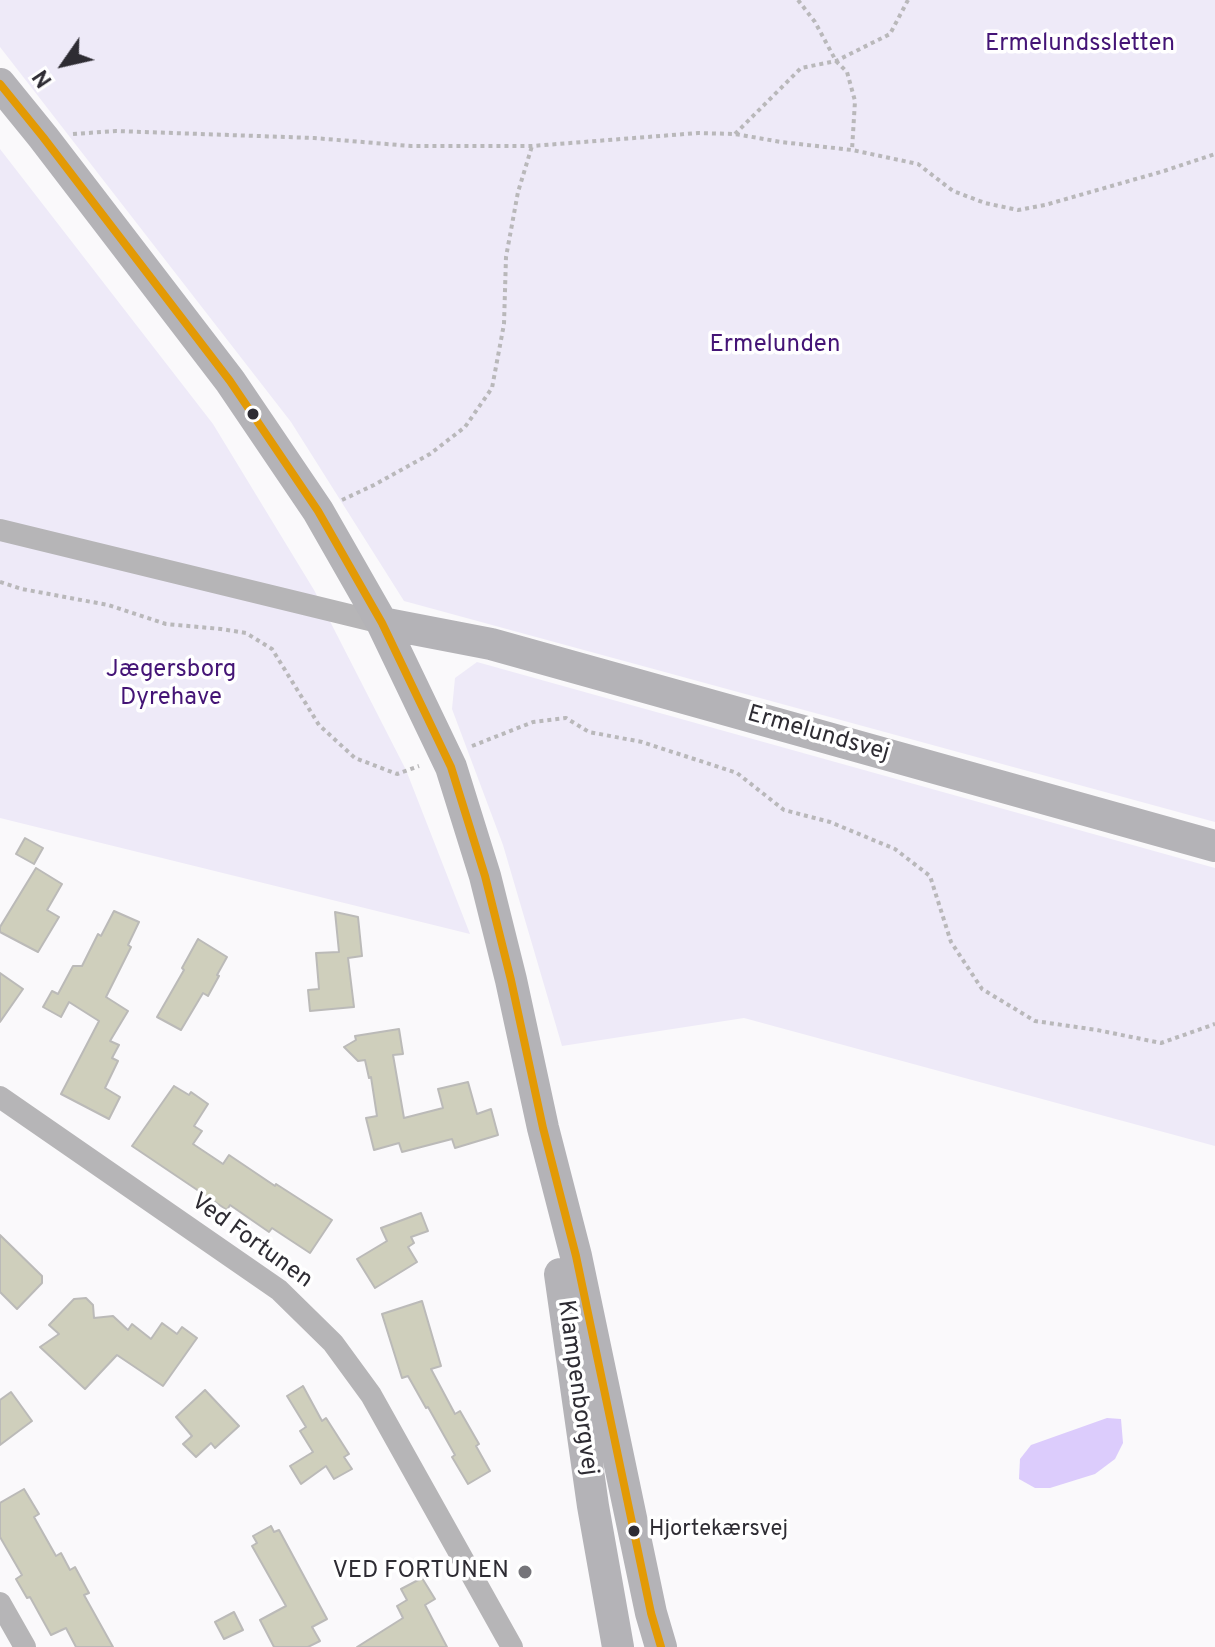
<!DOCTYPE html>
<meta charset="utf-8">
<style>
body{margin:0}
#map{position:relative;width:1215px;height:1647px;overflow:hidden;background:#faf9fb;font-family:Overpass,sans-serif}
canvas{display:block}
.north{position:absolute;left:24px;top:24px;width:80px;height:80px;-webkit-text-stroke:6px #fff;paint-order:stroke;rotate:236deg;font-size:22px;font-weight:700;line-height:32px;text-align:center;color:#2e2c33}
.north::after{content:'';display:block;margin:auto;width:28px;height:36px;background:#2e2c33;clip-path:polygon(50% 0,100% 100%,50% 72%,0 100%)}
</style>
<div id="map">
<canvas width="1215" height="1647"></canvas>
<div class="north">N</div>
</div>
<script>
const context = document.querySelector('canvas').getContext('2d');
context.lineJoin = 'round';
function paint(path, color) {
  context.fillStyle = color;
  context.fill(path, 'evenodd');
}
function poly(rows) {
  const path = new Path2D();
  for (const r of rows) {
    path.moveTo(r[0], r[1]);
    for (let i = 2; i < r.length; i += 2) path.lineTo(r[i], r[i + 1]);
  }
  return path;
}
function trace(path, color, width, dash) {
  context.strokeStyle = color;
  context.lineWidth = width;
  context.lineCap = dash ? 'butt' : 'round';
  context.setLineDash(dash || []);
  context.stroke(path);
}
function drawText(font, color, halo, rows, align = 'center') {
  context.font = font + ' Overpass,sans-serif';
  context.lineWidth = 7;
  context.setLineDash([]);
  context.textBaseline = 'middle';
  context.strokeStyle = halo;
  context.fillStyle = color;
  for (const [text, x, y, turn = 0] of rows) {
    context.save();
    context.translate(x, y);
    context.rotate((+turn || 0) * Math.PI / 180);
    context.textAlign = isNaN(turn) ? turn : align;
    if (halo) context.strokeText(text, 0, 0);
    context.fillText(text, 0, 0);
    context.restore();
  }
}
paint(poly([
 [0,0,1215,0,1215,822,404,601,291,422,0,47],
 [0,149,213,424,314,590,406,770,470,934,0,818],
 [477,662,1215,868,1215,1146,744,1018,562,1046,503,845,452,709,455,678]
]), '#eeeaf8');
paint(poly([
 [1107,1418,1121,1419,1123,1443,1115,1459,1095,1474,1050,1488,1035,1488,1019,1479,1020,1459,1031,1445]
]), '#dcccfc');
const building = poly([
 [25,838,43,848,34,864,16,854,25,838],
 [36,868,62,884,47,910,59,917,38,952,0,932,0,927,36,868],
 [114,911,139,922,128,945,131,947,106,997,128,1011,110,1041,119,1045,112,1058,118,1061,105,1088,120,1097,109,1119,61,1094,99,1021,69,1002,61,1017,43,1007,52,991,58,994,73,966,82,966,98,934,101,936,114,911],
 [335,912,358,917,362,956,348,958,354,1007,310,1011,308,990,319,989,316,953,339,952,335,912],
 [198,939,227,957,217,975,219,976,208,996,203,993,181,1030,157,1017,184,970,182,968,198,939],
 [0,973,23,989,0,1022,0,973],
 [399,1029,403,1054,393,1055,404,1118,443,1108,438,1089,468,1082,477,1114,491,1109,498,1135,455,1148,452,1139,402,1152,399,1143,374,1150,366,1118,377,1116,371,1077,369,1078,365,1060,358,1061,344,1047,356,1040,355,1036,399,1029],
 [174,1086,189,1095,191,1092,208,1104,194,1126,202,1131,193,1144,223,1164,229,1155,275,1186,276,1184,332,1220,310,1253,272,1228,269,1232,230,1205,227,1210,132,1146,174,1086],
 [421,1213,428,1231,411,1237,414,1243,408,1247,417,1262,375,1288,357,1259,387,1241,381,1228,421,1213],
 [0,1235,42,1276,42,1283,17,1309,0,1292,0,1235],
 [86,1298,93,1305,94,1318,113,1316,128,1330,132,1324,151,1339,162,1323,177,1334,182,1327,197,1338,163,1386,117,1355,85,1389,40,1347,59,1334,49,1325,74,1299,86,1298],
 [422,1301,441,1366,431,1369,455,1414,460,1411,479,1444,476,1446,490,1471,468,1484,452,1457,455,1455,428,1407,426,1408,408,1376,402,1378,382,1314,422,1301],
 [303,1386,322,1421,326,1418,349,1454,344,1457,352,1469,334,1479,326,1466,301,1484,290,1466,313,1452,300,1431,306,1427,287,1396,303,1386],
 [205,1390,239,1426,215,1448,211,1443,196,1457,183,1444,192,1436,176,1417,205,1390],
 [11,1392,32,1421,0,1445,0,1400,11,1392],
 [24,1489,39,1514,34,1517,56,1556,61,1553,70,1570,75,1567,89,1593,84,1595,113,1647,76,1647,66,1628,51,1635,30,1597,27,1598,16,1579,22,1575,0,1537,0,1503,24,1489],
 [271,1526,274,1532,279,1530,327,1619,312,1627,320,1641,308,1647,274,1647,260,1620,286,1606,252,1546,257,1543,253,1536,271,1526],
 [422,1578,435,1599,425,1605,447,1647,357,1647,403,1618,397,1606,407,1600,401,1589,422,1578],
 [234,1612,243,1630,224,1639,215,1622,234,1612]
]);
paint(building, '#cfcfbc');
trace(building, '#bbbab8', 2);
trace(poly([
 [798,0,815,22,836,61,847,72,855,101,852,150],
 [73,134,116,131,314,138,411,146,532,146,698,133,735,134,781,142,852,150,918,164,953,191,985,203,1018,210,1045,205,1164,171,1215,154],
 [735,134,801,68,836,61,890,34,908,0],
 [342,500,374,485,430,454,465,427,492,388,504,324,506,257,518,192,532,146],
 [0,582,22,589,108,605,166,624,221,629,246,633,272,649,319,725,355,758,397,774,419,766],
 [472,746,533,722,566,718,589,732,642,742,737,773,784,810,830,822,895,849,930,876,951,942,982,989,1035,1021,1097,1030,1161,1043,1215,1024]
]), '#b9b8ba', 4, [4, 4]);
trace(poly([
 [0,530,382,623],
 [0,1097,279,1290,333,1343,371,1395,512,1647],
 [0,1603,25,1647]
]), '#b6b5b7', 22);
trace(poly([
 [0,84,43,137,230,381,318,511,382,623,451,767,485,876,511,980,543,1128,576,1256,651,1613,661,1647],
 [382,623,491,644,1215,846],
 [560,1274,593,1506,618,1647]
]), '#b4b3b7', 32);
trace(poly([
 [0,84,43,137,230,381,318,511,382,623,451,767,485,876,511,980,543,1128,576,1256,651,1613,661,1647]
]), '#e39a05', 8);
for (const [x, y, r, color] of [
 [253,414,7,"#2e2c33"],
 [634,1531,7,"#2e2c33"],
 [525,1572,8,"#757479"]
]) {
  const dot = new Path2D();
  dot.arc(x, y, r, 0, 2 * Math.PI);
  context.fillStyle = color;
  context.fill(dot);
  trace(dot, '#fff', 3);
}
drawText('22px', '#2e2c33', '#fff', [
 ["Hjortekærsvej",649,1531]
], 'left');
drawText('24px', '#441476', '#fff', [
 ["Ermelundssletten",1080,45],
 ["Ermelunden",775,346],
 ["Jægersborg",171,671],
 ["Dyrehave",171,699]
]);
drawText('24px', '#2e2c33', '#fff', [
 ["Ermelundsvej",818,735,16],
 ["Ved Fortunen",251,1242,36],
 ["Klampenborgvej",576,1388,82]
]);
drawText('24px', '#2e2c33', '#fff', [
 ["VED FORTUNEN",509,1572]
], 'right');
</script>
